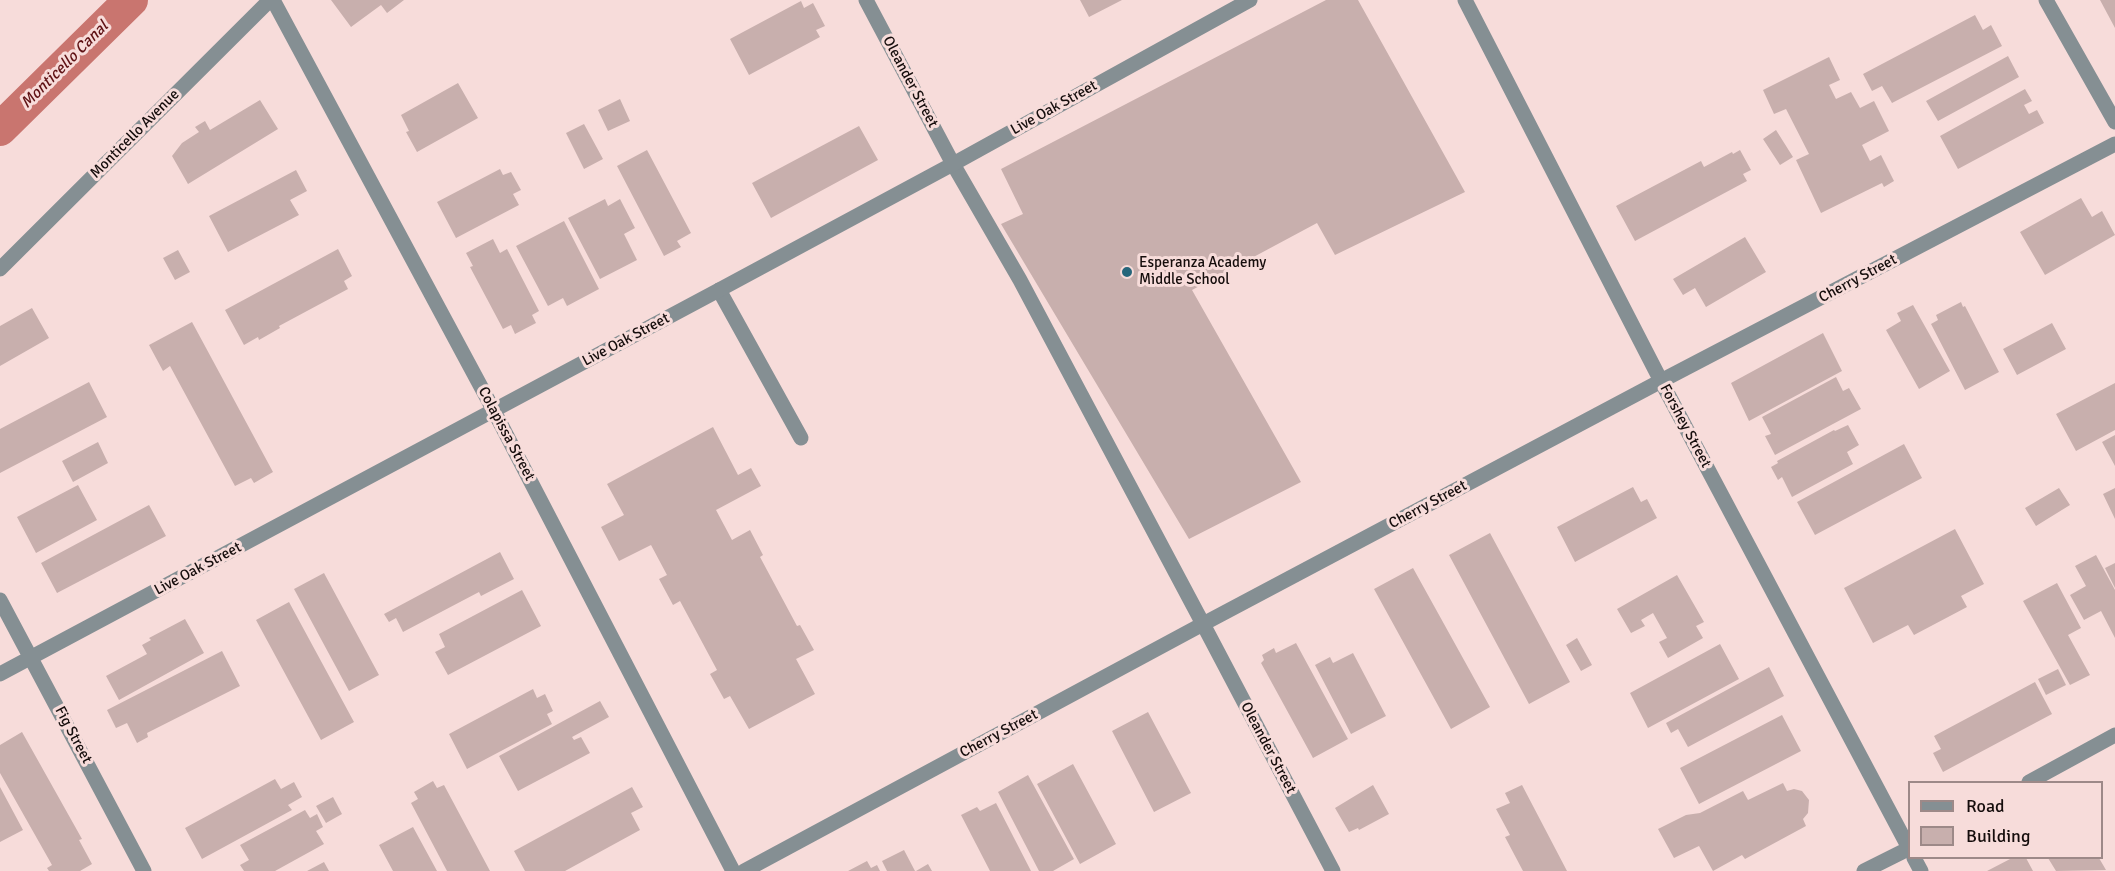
<!DOCTYPE html>
<style>
body{margin:0}
#map{position:relative;width:2115px;height:871px;overflow:hidden;background:#f7dcda;font-family:Signika,sans-serif}
canvas{display:block}
.legend{position:absolute;left:1908px;top:781px;width:195px;height:78px;box-sizing:border-box;background:#f7dcda;border:2px solid #9d8988;margin:0;padding:8px 10px;list-style:none;font-size:18px;color:#150d0c}
.legend li{display:flex;align-items:center;gap:12px;height:30px}
.legend b{width:30px;border:2px solid #9d8988}
</style>
<div id="map">
<canvas width="2115" height="871"></canvas>
<ul class="legend">
<li><b style="height:8px;background:#858f93"></b>Road</li>
<li><b style="height:16px;background:#c8afad"></b>Building</li>
</ul>
</div>
<script>
const context = document.querySelector('canvas').getContext('2d');
context.lineJoin = 'round';
function poly(rows) {
  const path = new Path2D();
  for (const r of rows) {
    path.moveTo(r[0], r[1]);
    for (let i = 2; i < r.length; i += 2) path.lineTo(r[i], r[i + 1]);
  }
  return path;
}
function trace(path, color, width, dash) {
  context.strokeStyle = color;
  context.lineWidth = width;
  context.lineCap = dash ? 'butt' : 'round';
  context.setLineDash(dash || []);
  context.stroke(path);
}
function paint(path, color) {
  context.fillStyle = color;
  context.fill(path, 'evenodd');
}
function drawText(font, color, halo, rows, align = 'center') {
  context.font = font + ' Signika,sans-serif';
  context.lineWidth = 6;
  context.setLineDash([]);
  context.textBaseline = 'middle';
  context.strokeStyle = halo;
  context.fillStyle = color;
  for (const [text, x, y, turn = 0] of rows) {
    context.save();
    context.translate(x, y);
    context.rotate((+turn || 0) * Math.PI / 180);
    context.textAlign = isNaN(turn) ? turn : align;
    if (halo) context.strokeText(text, 0, 0);
    context.fillText(text, 0, 0);
    context.restore();
  }
}
trace(poly([
 [0,129,131,0]
]), '#c9756f', 34);
paint(poly([
 [331,0,404,0,387,13,381,5,351,27],
 [1080,0,1122,0,1089,17],
 [1326,0,1358,0,1465,192,1335,255,1317,223,1192,290,1301,482,1189,539,1001,224,1023,214,1001,169],
 [2100,0,2115,0,2115,28],
 [801,1,804,8,813,3,825,26,816,30,820,37,749,75,730,39],
 [1975,15,1983,30,1991,25,2002,46,1892,103,1882,86,1872,91,1863,74],
 [2008,56,2019,77,1938,121,1926,101],
 [1829,57,1840,80,1829,85,1836,99,1851,92,1860,108,1874,101,1889,131,1862,145,1870,161,1881,155,1894,181,1884,187,1882,183,1821,213,1796,160,1809,154,1786,109,1774,114,1763,90],
 [458,83,478,118,417,152,406,132,409,131,401,115],
 [2025,89,2032,101,2024,105,2029,114,2037,110,2044,123,1958,169,1940,136],
 [620,99,630,121,608,131,598,110],
 [260,100,278,129,188,184,172,156,182,143,199,132,195,127,205,121,210,130],
 [584,124,603,159,584,169,566,133],
 [859,126,878,160,771,218,752,183],
 [1776,130,1793,157,1780,165,1763,139],
 [647,150,691,233,677,241,681,247,664,256,617,166],
 [1740,150,1751,170,1743,174,1747,181,1635,241,1616,206,1701,161,1704,167,1732,152,1733,154],
 [500,169,503,175,511,172,521,190,513,194,519,205,456,238,437,202],
 [296,170,307,191,290,200,299,215,228,252,209,216],
 [2081,198,2092,217,2102,211,2115,235,2045,275,2020,232],
 [605,199,608,206,620,199,635,228,624,234,637,260,600,279,568,218],
 [564,221,599,289,567,306,563,298,548,306,516,246],
 [1745,237,1766,272,1706,307,1695,288,1683,295,1673,279],
 [493,239,500,253,507,249,539,311,532,315,536,323,515,334,511,325,503,329,470,267,473,266,466,253],
 [338,249,352,276,344,281,348,289,279,326,280,328,259,340,258,337,244,345,225,310],
 [178,250,190,272,175,280,163,258],
 [1961,302,1963,307,1965,306,1999,372,1965,390,1931,324,1938,320,1936,315],
 [1913,305,1950,371,1919,389,1886,330,1901,321,1897,313],
 [32,308,49,338,0,366,0,326],
 [192,322,273,472,254,483,251,478,235,486,170,366,163,371,149,345],
 [2052,323,2066,349,2017,375,2003,349],
 [1823,333,1842,371,1749,421,1731,383],
 [1836,377,1843,391,1849,388,1861,409,1775,455,1765,436,1771,434,1762,417],
 [89,382,107,417,0,473,0,429],
 [2115,383,2115,430,2076,451,2056,414],
 [1848,425,1859,445,1847,452,1853,464,1792,497,1782,477,1778,480,1771,467,1778,463,1777,461,1834,430,1835,431],
 [713,427,738,475,751,468,761,486,716,510,732,540,750,530,763,555,760,557,797,626,800,625,814,650,796,659,815,694,749,729,730,696,724,699,710,674,717,670,680,601,673,605,659,579,667,575,651,545,619,561,601,527,624,515,607,484],
 [2115,435,2115,466,2102,442],
 [98,442,108,463,73,482,62,461],
 [1904,444,1922,478,1815,535,1797,502],
 [78,485,97,520,36,553,17,517],
 [1633,487,1641,502,1647,499,1657,518,1575,562,1557,527],
 [2059,488,2070,505,2036,526,2025,508],
 [2115,488,2115,519,2103,494],
 [149,505,166,536,57,593,41,563],
 [1955,529,1984,584,1961,596,1967,607,1914,635,1908,625,1873,643,1844,588],
 [1490,533,1570,682,1529,704,1449,555],
 [500,552,514,579,481,596,479,592,403,632,396,618,389,622,384,614],
 [2096,555,2115,590,2115,638,2101,611,2084,620,2070,595,2086,586,2075,566],
 [2115,563,2115,588,2105,568],
 [1413,568,1490,707,1451,729,1374,589],
 [324,573,379,675,349,691,294,589],
 [1677,575,1704,622,1696,626,1703,638,1668,658,1659,642,1667,638,1653,613,1641,620,1645,626,1631,633,1617,609],
 [2057,583,2081,628,2068,635,2090,675,2070,685,2023,601],
 [522,590,541,626,448,675,435,652,445,647,439,634],
 [289,602,354,722,321,740,256,620],
 [185,619,204,653,119,700,106,676,147,654,142,645,151,640,149,638],
 [1577,638,1592,665,1581,671,1566,645],
 [1296,643,1348,739,1313,758,1261,663,1264,660,1262,655,1274,648,1276,653],
 [1720,644,1739,679,1648,728,1630,693],
 [222,651,240,686,147,733,148,737,137,743,127,723,116,728,107,710],
 [1353,653,1386,716,1351,734,1315,665,1330,657,1333,663],
 [1769,667,1784,696,1688,747,1678,729,1671,733,1666,723],
 [2058,669,2066,685,2046,695,2038,679],
 [2035,682,2052,714,1943,772,1933,753,1941,749,1934,736],
 [533,689,537,698,545,694,553,711,547,714,552,724,467,769,449,734],
 [600,701,609,717,572,737,574,740,581,737,590,753,518,791,499,756],
 [1148,712,1191,793,1154,812,1112,731],
 [1782,715,1801,751,1699,804,1680,768],
 [22,732,82,839,79,840,92,864,80,871,49,871,47,868,52,865,0,773,0,745],
 [1073,764,1116,844,1080,864,1037,784],
 [1028,775,1074,859,1053,871,1039,871,998,792],
 [275,779,281,789,294,782,302,797,288,805,292,810,202,859,185,828],
 [433,781,437,788,444,785,490,871,447,871,411,803,418,799,414,792],
 [1783,783,1787,791,1794,789,1802,791,1809,800,1808,813,1803,819,1806,826,1745,859,1742,855,1713,871,1699,846,1674,858,1658,829,1686,815,1700,813,1743,791,1748,800],
 [1373,785,1389,814,1359,830,1358,828,1349,832,1335,808],
 [1522,785,1567,871,1523,871,1505,837,1510,835,1496,809,1510,803,1505,793],
 [0,787,23,830,0,842],
 [632,787,643,807,631,813,640,830,565,871,525,871,514,851],
 [333,797,342,814,326,823,316,806],
 [996,803,1031,871,990,871,961,815,977,807,980,811],
 [305,810,310,818,317,814,323,827,316,831,324,844,275,871,244,871,240,865,249,860,240,845],
 [413,827,437,871,393,871,379,845],
 [904,850,915,871,887,871,882,861],
 [2012,858,2026,858,2033,871,1987,871],
 [2048,858,2099,858,2106,870,2056,871],
 [867,861,871,868,877,865,880,871,848,871],
 [324,862,329,871,307,871],
 [928,864,932,871,916,871]
]), '#c8afad');
trace(poly([
 [953,164,1020,280,1203,624],
 [719,290,801,438]
]), '#858f93', 15);
trace(poly([
 [273,0,494,411,733,871],
 [866,0,953,164],
 [1465,0,1661,381,1910,850],
 [2046,0,2115,122],
 [0,269,270,0],
 [0,600,144,871],
 [1203,624,1333,871],
 [0,674,719,290,953,164,1250,0],
 [2029,782,2115,735],
 [1914,858,1921,871],
 [744,871,1203,624,1661,381,2115,144],
 [1864,871,1910,848]
]), '#858f93', 15);
for (const [x, y, r, color] of [
 [1127,272,6,"#26667b"]
]) {
  const dot = new Path2D();
  dot.arc(x, y, r, 0, 2 * Math.PI);
  context.fillStyle = color;
  context.fill(dot);
  trace(dot, '#f7dcda', 2);
}
drawText('15px', '#150d0c', '#f7dcda', [
 ["Oleander Street",910,82,62],
 ["Live Oak Street",1054,108,-29],
 ["Monticello Avenue",135,134,-45],
 ["Cherry Street",1858,279,-28],
 ["Live Oak Street",626,340,-28],
 ["Forshey Street",1685,426,62],
 ["Colapissa Street",506,434,62],
 ["Cherry Street",1428,505,-28],
 ["Live Oak Street",198,569,-28],
 ["Cherry Street",999,734,-28],
 ["Fig Street",73,735,62],
 ["Oleander Street",1268,748,62]
]);
drawText('15px', '#150d0c', '#f7dcda', [
 ["Esperanza Academy",1139,263],
 ["Middle School",1139,280]
], 'left');
drawText('italic 16px', '#5f1114', '#f7dcda', [
 ["Monticello Canal",65,65,-45]
]);
</script>
